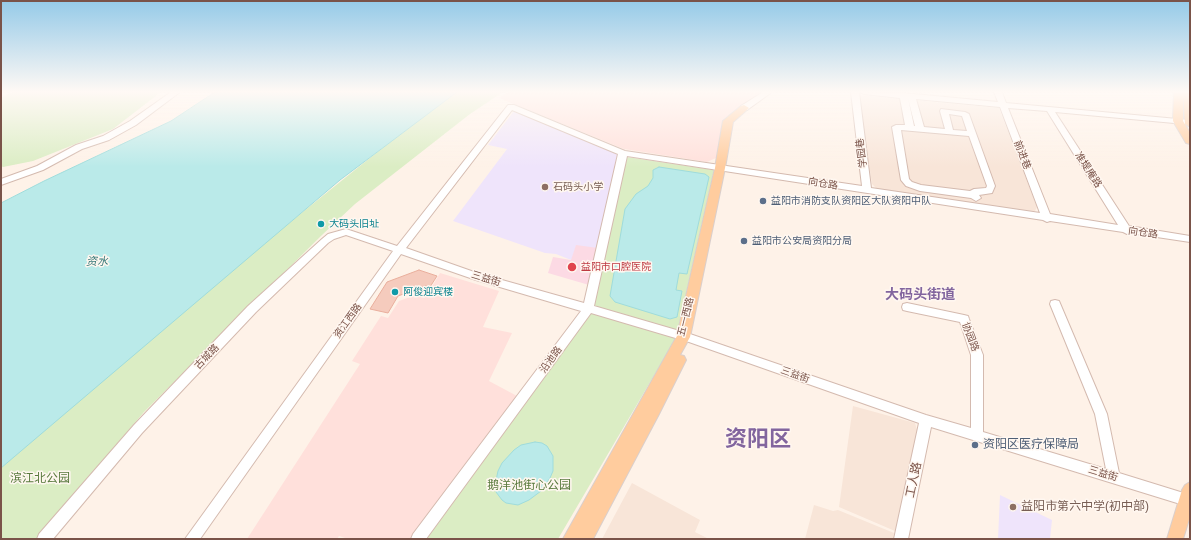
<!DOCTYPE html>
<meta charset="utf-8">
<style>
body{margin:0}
#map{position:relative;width:1191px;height:540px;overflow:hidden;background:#fef2e8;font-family:Arial,sans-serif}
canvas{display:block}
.frame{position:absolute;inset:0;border:2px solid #7a5349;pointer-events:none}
</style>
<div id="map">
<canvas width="1191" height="540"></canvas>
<div class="frame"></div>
</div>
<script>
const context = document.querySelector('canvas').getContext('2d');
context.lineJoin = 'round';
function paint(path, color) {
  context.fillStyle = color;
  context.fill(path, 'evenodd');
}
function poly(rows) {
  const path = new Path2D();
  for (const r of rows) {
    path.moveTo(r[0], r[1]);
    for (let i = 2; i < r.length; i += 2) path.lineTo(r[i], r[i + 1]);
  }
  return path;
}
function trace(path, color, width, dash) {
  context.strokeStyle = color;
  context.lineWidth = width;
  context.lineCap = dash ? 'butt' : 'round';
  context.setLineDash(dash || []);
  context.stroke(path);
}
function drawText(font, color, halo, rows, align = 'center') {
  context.font = font + ' Arial,"Noto Sans SC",sans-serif';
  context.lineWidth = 3;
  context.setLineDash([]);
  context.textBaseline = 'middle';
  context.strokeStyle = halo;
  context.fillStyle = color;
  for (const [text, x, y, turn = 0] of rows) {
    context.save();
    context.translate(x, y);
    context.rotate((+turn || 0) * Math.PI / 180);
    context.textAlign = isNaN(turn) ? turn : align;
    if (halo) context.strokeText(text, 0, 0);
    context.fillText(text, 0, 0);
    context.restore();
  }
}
paint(poly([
 [860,95,999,108,1037,207,1035,211,1028,212,877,189,872,184,859,98],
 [853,406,915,423,917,430,916,437,895,531,839,507],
 [632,483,700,520,695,532,709,539,602,539],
 [814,505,833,511,838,510,894,533,893,539,805,539]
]), '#f8e5d8');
paint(poly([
 [508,92,763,92,725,118,716,158,707,162,624,149,499,98],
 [440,273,499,291,483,327,512,333,489,381,517,396,410,539,348,539,339,536,337,539,247,539,360,364,352,361,381,316,388,318,399,301,430,290]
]), '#ffe0db');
paint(poly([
 [514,111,619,153,598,248,571,260,556,254,545,253,453,221,507,149,488,145],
 [1000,495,1052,520,1050,539,998,539]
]), '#efe4fb');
paint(poly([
 [576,245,598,248,589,285,548,273,553,257,571,260]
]), '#fcdae4');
paint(poly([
 [12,92,161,92,113,129,33,161,3,167,1,166,1,98],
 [456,92,503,92,470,114,355,204,322,235,144,412,36,539,1,539,1,468,44,420,437,104],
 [627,157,714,170,676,338,558,539,425,539,592,310]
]), '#dbedc4');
const water = poly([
 [215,92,457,92,340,180,1,468,1,203,44,181,171,121,215,92],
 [659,167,705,174,709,177,687,274,679,273,676,290,682,291,677,317,670,319,615,302,610,296,625,209,636,194,648,186,653,178,653,170,659,167],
 [535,442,542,443,547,446,553,456,553,471,550,478,541,491,529,500,518,505,506,503,502,500,496,492,495,485,498,471,502,463,514,450,521,445,535,442]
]);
paint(water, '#baeae9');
trace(water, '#9fdcdc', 1);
const building = poly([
 [419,270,437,276,430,287,425,286,398,296,388,313,370,309,387,282,419,270]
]);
paint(building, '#f5cbbd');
trace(building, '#e9ae9c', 1);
const minor = poly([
 [171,92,180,92,136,125,109,140,82,149,43,170,1,185,1,179,37,166,76,145,103,136,130,121,171,92],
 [763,92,772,92,747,110,741,110,741,106,763,92],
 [851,92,859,92,871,188,1040,213,1000,107,916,99,924,127,945,129,940,111,941,109,965,112,969,114,995,186,992,193,979,195,981,198,976,201,971,198,920,191,906,186,901,180,892,127,896,125,905,125,900,98,864,94,860,92,903,93,998,102,994,92,1002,92,1006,103,1188,120,1188,124,1185,124,1055,112,1129,226,1190,236,1190,242,1130,233,1127,234,1123,232,1050,221,1047,222,1043,220,627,156,594,306,690,334,926,415,971,428,971,355,960,322,907,311,903,310,902,307,903,304,907,303,964,315,968,316,969,319,983,355,983,432,1106,469,1095,414,1050,304,1051,301,1055,300,1059,301,1107,414,1119,473,1190,495,1190,507,931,427,908,539,894,539,919,423,689,342,591,313,426,539,411,539,413,534,581,311,476,280,401,254,200,539,185,539,393,251,346,235,334,239,328,243,256,312,142,433,53,539,37,539,39,534,134,425,248,306,322,239,328,234,346,229,397,246,508,105,514,105,625,151,862,186,851,92],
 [908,98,915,126,914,126,908,98],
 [1008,108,1047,111,1118,225,1050,214,1008,108],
 [512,110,618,154,584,303,477,273,406,248,512,110],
 [949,114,962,116,967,131,953,130,949,114],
 [901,130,969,136,987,186,986,188,974,189,970,191,921,185,912,182,909,179,901,130]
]);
const major = poly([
 [1174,92,1183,92,1183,121,1190,133,1190,144,1186,143,1173,121,1174,92],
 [1183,92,1190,92,1190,127,1185,124,1183,92],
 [744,105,749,108,733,122,725,168,690,337,680,355,684,356,686,360,659,414,593,539,563,539,677,336,715,168,723,121,741,106,744,105],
 [1190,482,1190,516,1183,539,1167,539,1182,490,1185,485,1190,482]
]);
trace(minor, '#d4baaf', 2);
trace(major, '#dacfcc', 2);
paint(minor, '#fff');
paint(major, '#ffcc9e');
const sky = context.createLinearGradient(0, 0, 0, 167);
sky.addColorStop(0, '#95cae8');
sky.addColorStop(0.55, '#fff9f5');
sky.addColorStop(1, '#fff9f500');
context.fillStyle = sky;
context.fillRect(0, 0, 1191, 167);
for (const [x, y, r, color] of [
 [545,187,4,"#8d6e63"],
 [763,201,4,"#5c6f8a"],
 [321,224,4,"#0f9aa8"],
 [744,241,4,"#5c6f8a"],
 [572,267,5,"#e0444e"],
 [395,292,4,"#0f9aa8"],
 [975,445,4,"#5c6f8a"],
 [1013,507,4,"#8d6e63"]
]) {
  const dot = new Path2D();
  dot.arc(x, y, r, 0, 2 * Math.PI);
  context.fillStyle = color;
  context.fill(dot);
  trace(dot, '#fff7f0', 1.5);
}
drawText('10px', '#7a5349', '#fff7f0', [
 ["学园巷",862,153,-97],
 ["前进巷",1022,155,69],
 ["准堤庵路",1088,170,57],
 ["向仓路",823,184,9],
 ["向仓路",1143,233,8],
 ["三益街",486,279,17],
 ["五一西路",686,317,-76],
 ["资江西路",348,321,-54],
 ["协园路",970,337,69],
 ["古城路",207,357,-46],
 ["沿池路",551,360,-54],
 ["三益街",795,375,19],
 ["三益街",1103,474,17]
]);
drawText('10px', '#785e54', '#fff7f0', [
 ["石码头小学",553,187]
], 'left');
drawText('10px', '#4e5e75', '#fff7f0', [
 ["益阳市消防支队资阳区大队资阳中队",771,201],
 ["益阳市公安局资阳分局",752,241]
], 'left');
drawText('10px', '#0d838f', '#fff7f0', [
 ["大码头旧址",329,224],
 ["阿俊迎宾楼",403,292]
], 'left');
drawText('10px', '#be3a42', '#fff7f0', [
 ["益阳市口腔医院",581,267]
], 'left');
drawText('italic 11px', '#387979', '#fff7f0', [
 ["资水",97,262]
]);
drawText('12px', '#4e5e75', '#fff7f0', [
 ["资阳区医疗保障局",983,445]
], 'left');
drawText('12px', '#597a3d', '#fff7f0', [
 ["滨江北公园",40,479],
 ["鹅洋池街心公园",529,486]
]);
drawText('12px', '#7a5349', '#fff7f0', [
 ["工人路",914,480,-78]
]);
drawText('12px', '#785e54', '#fff7f0', [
 ["益阳市第六中学(初中部)",1021,507]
], 'left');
drawText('bold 14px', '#82659e', '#fff7f0', [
 ["大码头街道",920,295]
]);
drawText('bold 22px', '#82659e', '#fff7f0', [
 ["资阳区",758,440]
]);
</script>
